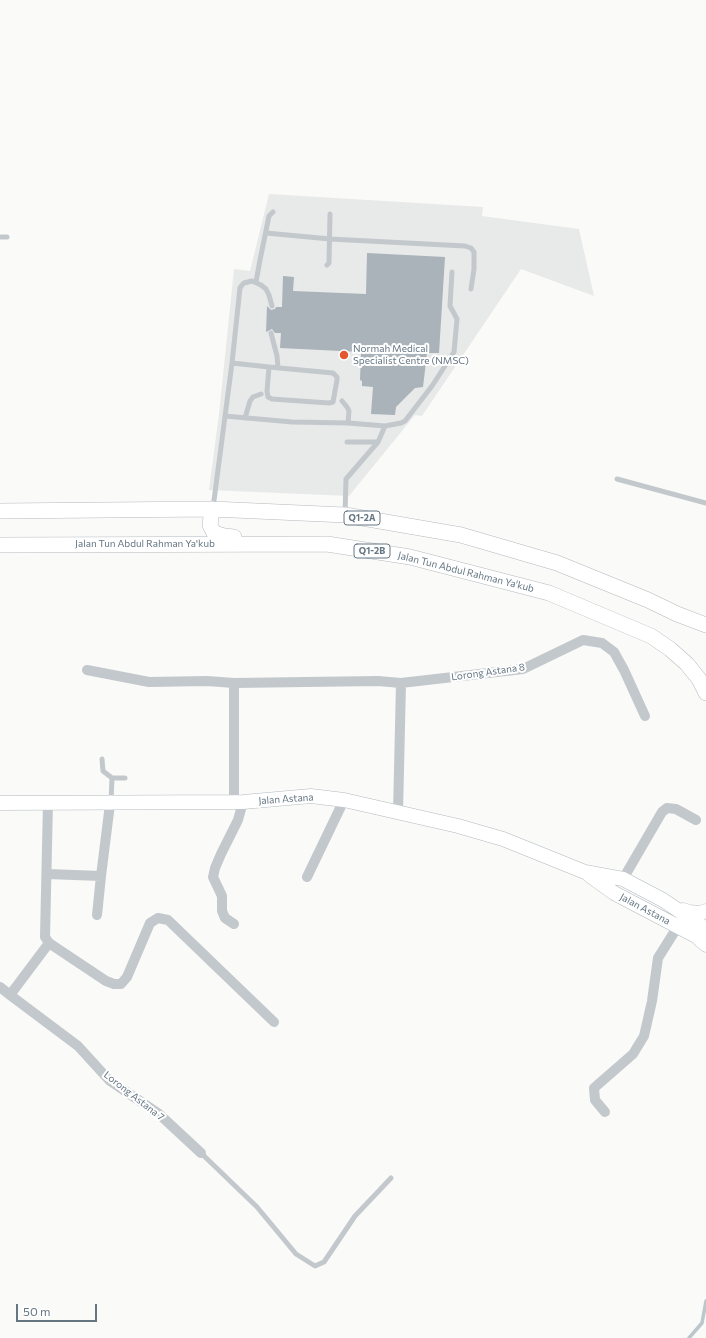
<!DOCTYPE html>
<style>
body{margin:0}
#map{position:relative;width:706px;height:1338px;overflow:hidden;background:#fafaf8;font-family:Commissioner,sans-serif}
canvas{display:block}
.scale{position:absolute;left:16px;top:1304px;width:81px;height:18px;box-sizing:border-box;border:2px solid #657683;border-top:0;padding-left:5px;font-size:12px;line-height:14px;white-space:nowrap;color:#657683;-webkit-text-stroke:3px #fff;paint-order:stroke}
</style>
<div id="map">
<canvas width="706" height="1338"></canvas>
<div class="scale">50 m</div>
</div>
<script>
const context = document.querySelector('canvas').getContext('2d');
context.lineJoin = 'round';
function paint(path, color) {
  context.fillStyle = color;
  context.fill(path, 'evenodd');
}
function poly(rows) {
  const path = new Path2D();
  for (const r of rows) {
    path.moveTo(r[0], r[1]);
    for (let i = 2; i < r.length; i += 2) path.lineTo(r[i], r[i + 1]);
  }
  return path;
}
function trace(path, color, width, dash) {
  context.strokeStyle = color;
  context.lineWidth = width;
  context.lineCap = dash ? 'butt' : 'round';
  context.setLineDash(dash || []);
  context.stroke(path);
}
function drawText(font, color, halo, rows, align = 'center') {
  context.font = font + ' Commissioner,sans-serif';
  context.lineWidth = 4;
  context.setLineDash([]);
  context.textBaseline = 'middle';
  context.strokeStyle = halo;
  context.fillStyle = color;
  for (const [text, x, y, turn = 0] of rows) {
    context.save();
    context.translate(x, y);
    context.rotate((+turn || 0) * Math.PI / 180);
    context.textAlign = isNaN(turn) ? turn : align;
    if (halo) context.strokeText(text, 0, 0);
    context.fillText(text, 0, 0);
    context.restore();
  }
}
paint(poly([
 [269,194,483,207,482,216,579,229,594,296,521,269,422,416,415,415,349,496,209,490,219,414,234,269,250,271]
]), '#e8e9e9');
trace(poly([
 [689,1338,702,1323,706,1301]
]), '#bbc7cb', 3.5);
paint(poly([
 [367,253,445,257,439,353,427,353,423,387,415,388,396,407,395,415,371,414,373,387,362,386,362,381,360,380,361,352,280,348,281,333,275,333,272,329,266,332,267,306,271,310,275,309,276,307,282,307,283,276,294,277,293,291,366,294]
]), '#aab3b9');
const secondary = poly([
 [0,803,243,802,311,796,344,800,458,826,503,839,585,872,623,879,663,900,706,929],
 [589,875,614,893,696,936,706,945],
 [683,910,689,912,700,913,706,911]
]);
const primary = poly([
 [212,509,210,525,214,533,224,536,234,537],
 [0,511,212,509,345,515,461,535,557,563,648,600,677,614,706,625],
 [0,545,327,544,410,557,549,593,651,636,670,649,687,664,699,679,706,693]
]);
trace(secondary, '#b3babf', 15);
trace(primary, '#b5babe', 16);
trace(poly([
 [266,233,330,239,465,246,471,248,474,252,474,269,471,289],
 [0,237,7,237],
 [327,265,329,263,330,214],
 [256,282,260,260,269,216,273,212],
 [271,333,277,356,278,368],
 [232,363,269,367],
 [269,367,333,373,337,377,337,380,333,402,329,403,272,399,268,397,267,391,269,367],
 [342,401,347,407,349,411,348,423],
 [225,416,292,422,348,423,385,426,401,423,405,421,432,386,454,352,457,319,450,306,452,272],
 [245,418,250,401,253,397,261,394],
 [347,442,378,442],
 [617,479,706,503],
 [213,508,232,363,240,288,242,285,244,283,252,281,261,285,266,289,269,295,272,306],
 [345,514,346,479,378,442,385,426],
 [102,759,103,771,112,778,111,801],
 [112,778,125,778],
 [201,1153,257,1207,296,1254,315,1266,324,1262,355,1216,391,1178]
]), '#c3c8cc', 5);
trace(poly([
 [87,670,149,682,207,681,234,683,378,681,401,683,523,669,583,640,602,643,614,652,624,670,645,716],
 [234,683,234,801],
 [398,813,401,683],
 [47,874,101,876],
 [307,877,344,800],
 [623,879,662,812,667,808,676,809,696,820],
 [97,915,101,876,110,804],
 [234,924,225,918,222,911,222,896,213,877,215,868,221,854,238,820,243,802],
 [49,943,106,981,114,984,121,984,127,977,150,923,158,918,168,920,274,1022],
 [0,987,10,995,49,943,45,937,48,802],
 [10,995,78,1046,109,1080,159,1114,201,1153],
 [605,1112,595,1100,594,1088,633,1054,644,1036,652,1001,658,958,678,926]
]), '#c3c8cc', 10);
trace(secondary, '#fff', 14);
trace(primary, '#fff', 15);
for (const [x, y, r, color] of [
 [344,355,5,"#e4572e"]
]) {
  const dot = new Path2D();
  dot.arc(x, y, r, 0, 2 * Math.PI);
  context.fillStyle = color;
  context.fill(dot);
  trace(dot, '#fff', 1.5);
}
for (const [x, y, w] of [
 [362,518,36],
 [372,551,36]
]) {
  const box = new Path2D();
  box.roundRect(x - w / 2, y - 7, w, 14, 3);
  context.fillStyle = '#fff';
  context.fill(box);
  trace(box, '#657683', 1);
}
drawText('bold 9px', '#657683', null, [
 ["Q1-2A",362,518],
 ["Q1-2B",372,551]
]);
drawText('10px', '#657683', '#fff', [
 ["Normah Medical",353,349],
 ["Specialist Centre (NMSC)",353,361]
], 'left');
drawText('10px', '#657683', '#fff', [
 ["Jalan Tun Abdul Rahman Ya'kub",145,544],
 ["Jalan Tun Abdul Rahman Ya'kub",466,572,14],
 ["Lorong Astana 8",488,672,-8],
 ["Jalan Astana",286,799,-4],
 ["Jalan Astana",645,909,28],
 ["Lorong Astana 7",134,1096,38]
]);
</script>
